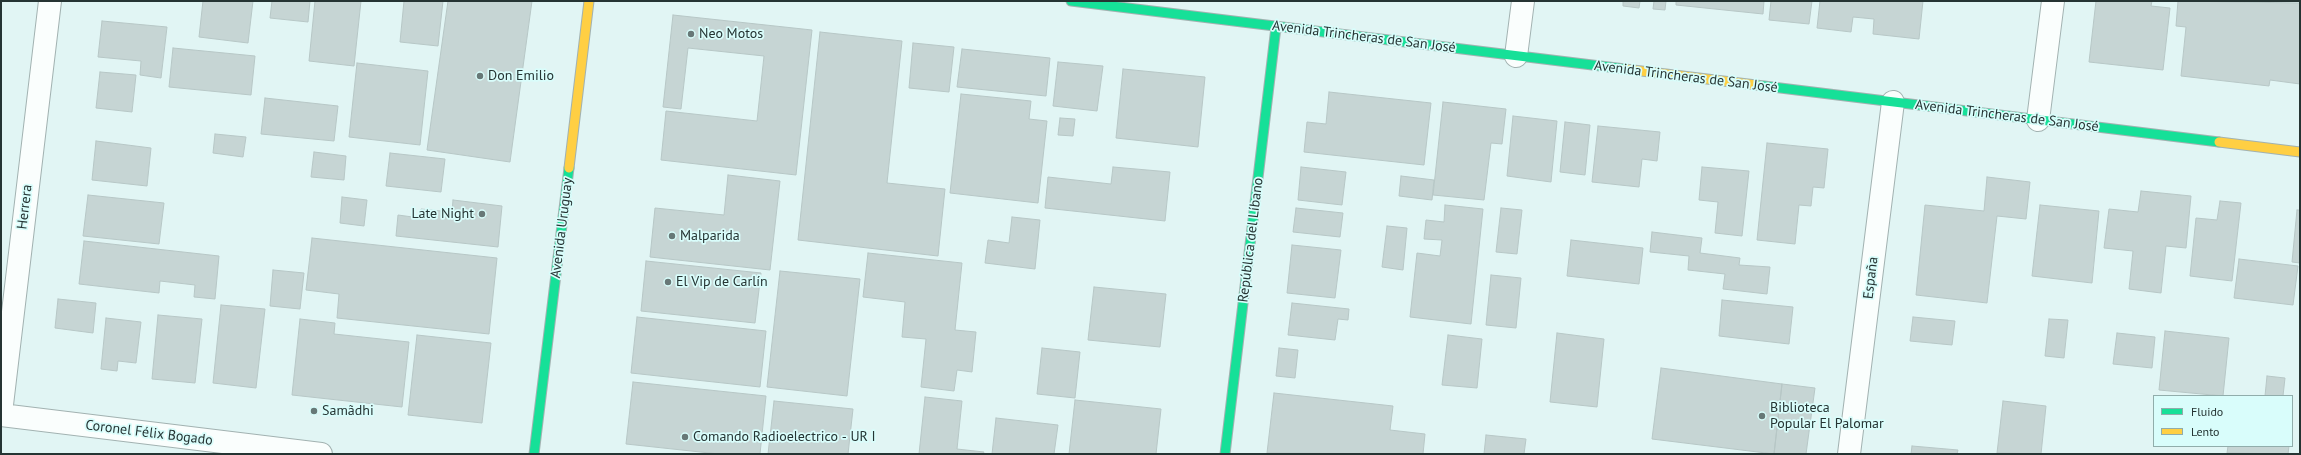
<!DOCTYPE html>
<meta charset="utf-8">
<style>
body{margin:0}
#map{position:relative;width:2301px;height:455px;overflow:hidden;background:#e1f5f4;font-family:"PT Sans",sans-serif}
canvas{display:block}
.frame{position:absolute;inset:0;border:2px solid #253433;pointer-events:none}
.legend{position:absolute;left:2153px;top:395px;width:140px;height:52px;box-sizing:border-box;background:#d9fdfb;border:1px solid #91adab;margin:0;padding:5px 7px;list-style:none;font-size:12px;color:#253433}
.legend li{display:flex;align-items:center;gap:8px;height:20px}
.legend b{width:20px;border:1px solid #91adab}
</style>
<div id="map">
<canvas width="2301" height="455"></canvas>
<div class="frame"></div>
<ul class="legend">
<li><b style="height:5px;background:#16e098"></b>Fluido</li>
<li><b style="height:5px;background:#ffcf43"></b>Lento</li>
</ul>
</div>
<script>
const context = document.querySelector('canvas').getContext('2d');
context.lineJoin = 'round';
function paint(path, color) {
  context.fillStyle = color;
  context.fill(path, 'evenodd');
}
function poly(rows) {
  const path = new Path2D();
  for (const r of rows) {
    path.moveTo(r[0], r[1]);
    for (let i = 2; i < r.length; i += 2) path.lineTo(r[i], r[i + 1]);
  }
  return path;
}
function trace(path, color, width, dash) {
  context.strokeStyle = color;
  context.lineWidth = width;
  context.lineCap = dash ? 'butt' : 'round';
  context.setLineDash(dash || []);
  context.stroke(path);
}
function drawText(font, color, halo, rows, align = 'center') {
  context.font = font + ' "PT Sans",sans-serif';
  context.lineWidth = 3.5;
  context.setLineDash([]);
  context.textBaseline = 'middle';
  context.strokeStyle = halo;
  context.fillStyle = color;
  for (const [text, x, y, turn = 0] of rows) {
    context.save();
    context.translate(x, y);
    context.rotate((+turn || 0) * Math.PI / 180);
    context.textAlign = isNaN(turn) ? turn : align;
    if (halo) context.strokeText(text, 0, 0);
    context.fillText(text, 0, 0);
    context.restore();
  }
}
const building = poly([
 [203,1,253,1,248,43,199,37,203,1],
 [272,1,310,1,308,22,270,18,272,1],
 [315,1,361,1,354,66,309,61,315,1],
 [404,1,443,1,438,46,400,42,404,1],
 [448,1,532,1,510,162,427,150,448,1],
 [1623,1,1640,1,1639,8,1623,6,1623,1],
 [1654,1,1666,1,1665,10,1653,9,1654,1],
 [1676,1,1764,1,1763,14,1676,5,1676,1],
 [1771,1,1812,1,1809,24,1769,20,1771,1],
 [1820,1,1923,1,1919,39,1873,34,1874,19,1853,17,1851,32,1817,28,1820,1],
 [2096,1,2152,1,2151,6,2170,8,2163,70,2089,62,2096,1],
 [2178,1,2300,3,2300,84,2270,80,2269,86,2181,76,2186,27,2176,26,2178,1],
 [673,15,812,30,796,175,661,160,666,111,757,121,764,56,688,48,681,109,663,107,673,15],
 [102,21,167,27,161,78,140,75,141,61,98,57,102,21],
 [820,32,902,41,887,183,945,189,938,256,798,240,820,32],
 [913,43,954,47,949,92,909,88,913,43],
 [173,48,255,56,251,95,169,87,173,48],
 [962,49,1050,58,1046,96,957,87,962,49],
 [1058,62,1103,66,1097,111,1053,106,1058,62],
 [357,63,428,71,420,145,349,137,357,63],
 [1123,69,1205,77,1198,147,1116,138,1123,69],
 [100,72,136,75,132,112,96,108,100,72],
 [1329,92,1431,103,1424,165,1304,152,1307,122,1326,124,1329,92],
 [961,94,1031,101,1029,119,1047,121,1038,203,950,193,961,94],
 [265,98,338,106,334,141,261,134,265,98],
 [1443,102,1506,109,1502,144,1491,143,1484,200,1433,195,1443,102],
 [1513,116,1557,121,1551,182,1507,176,1513,116],
 [1060,118,1075,119,1073,136,1058,135,1060,118],
 [1565,122,1590,125,1585,175,1560,172,1565,122],
 [1598,126,1660,132,1657,161,1642,159,1639,187,1592,182,1598,126],
 [215,134,246,137,243,157,213,153,215,134],
 [96,141,151,148,147,186,92,180,96,141],
 [1767,143,1828,149,1824,188,1813,187,1811,206,1799,205,1795,244,1757,240,1767,143],
 [314,152,346,156,344,180,311,177,314,152],
 [390,153,445,159,441,192,386,186,390,153],
 [1113,167,1170,172,1165,221,1045,208,1048,177,1111,184,1113,167],
 [1301,167,1346,172,1342,205,1298,200,1301,167],
 [1702,167,1749,171,1742,236,1715,233,1718,202,1699,200,1702,167],
 [728,175,780,181,770,270,650,257,655,208,724,215,728,175],
 [1401,176,1434,180,1432,200,1399,196,1401,176],
 [1987,177,2030,182,2026,219,1997,216,1987,303,1916,295,1925,205,1984,211,1987,177],
 [2141,191,2191,196,2186,248,2166,246,2161,293,2129,289,2133,251,2104,248,2109,209,2138,212,2141,191],
 [88,195,164,203,159,244,83,236,88,195],
 [342,197,367,200,364,226,340,223,342,197],
 [453,200,502,206,498,247,396,236,398,215,420,218,421,209,452,212,453,200],
 [2220,201,2241,203,2232,281,2190,276,2196,218,2217,220,2220,201],
 [1445,205,1483,209,1471,324,1410,317,1417,253,1440,256,1442,240,1424,239,1426,220,1444,222,1445,205],
 [2040,205,2099,211,2092,283,2032,276,2040,205],
 [1296,208,1343,213,1340,237,1293,232,1296,208],
 [1501,208,1522,210,1517,254,1496,252,1501,208],
 [2297,210,2300,210,2300,263,2292,262,2297,210],
 [1012,217,1040,220,1035,269,985,263,988,240,1009,243,1012,217],
 [1387,226,1407,228,1403,270,1382,267,1387,226],
 [1652,232,1702,238,1700,253,1740,258,1739,265,1770,267,1767,294,1723,289,1725,274,1688,270,1689,256,1650,252,1652,232],
 [312,238,497,258,489,334,337,318,339,294,306,290,312,238],
 [1571,240,1643,248,1639,284,1567,276,1571,240],
 [84,241,219,256,215,299,194,297,195,285,160,281,159,293,79,284,84,241],
 [1292,245,1341,250,1335,298,1287,293,1292,245],
 [868,253,962,263,955,330,976,332,972,372,957,370,954,391,921,387,926,339,902,337,905,302,863,297,868,253],
 [2239,259,2298,266,2293,305,2234,298,2239,259],
 [646,261,761,273,755,323,641,311,646,261],
 [273,270,304,273,300,309,270,306,273,270],
 [780,271,860,279,847,396,767,387,780,271],
 [1491,275,1521,278,1516,328,1486,325,1491,275],
 [1094,287,1166,294,1160,347,1088,340,1094,287],
 [58,299,96,303,93,333,55,328,58,299],
 [1722,300,1793,307,1789,344,1719,336,1722,300],
 [1292,303,1349,309,1348,320,1338,319,1335,340,1288,335,1292,303],
 [221,305,265,309,256,388,213,383,221,305],
 [158,315,202,319,195,383,152,379,158,315],
 [637,317,766,331,760,387,631,373,637,317],
 [1913,317,1955,321,1952,345,1910,341,1913,317],
 [106,318,141,322,136,363,118,361,117,371,101,369,106,318],
 [300,319,335,323,334,334,409,342,402,407,292,395,300,319],
 [2049,319,2068,320,2064,358,2045,356,2049,319],
 [2165,331,2229,338,2223,396,2159,390,2165,331],
 [1557,333,1604,339,1597,407,1550,402,1557,333],
 [2117,333,2155,337,2152,368,2113,364,2117,333],
 [417,335,491,343,482,423,408,415,417,335],
 [1448,335,1482,339,1477,388,1442,385,1448,335],
 [1042,348,1080,352,1075,398,1037,394,1042,348],
 [1279,348,1298,350,1295,378,1276,376,1279,348],
 [1661,368,1782,384,1774,454,1652,439,1661,368],
 [2267,376,2285,378,2283,396,2265,396,2267,376],
 [633,382,766,396,760,454,719,454,626,444,633,382],
 [1782,384,1815,388,1806,454,1774,454,1782,384],
 [1274,393,1393,406,1390,430,1425,434,1423,454,1267,453,1274,393],
 [925,397,962,401,957,449,984,452,983,454,919,454,925,397],
 [1075,400,1161,409,1156,454,1069,454,1075,400],
 [774,401,853,409,848,454,768,454,774,401],
 [2003,401,2046,406,2041,454,1997,453,2003,401],
 [996,418,1058,425,1054,454,992,454,996,418],
 [1486,435,1526,439,1524,454,1484,454,1486,435],
 [1912,446,1958,450,1957,454,1911,454,1912,446],
 [2228,446,2289,446,2288,454,2227,453,2228,446]
]);
paint(building, '#c6d5d4');
trace(building, '#b7c7c6', 1);
const street = poly([
 [1516,56,1523,1],
 [2038,120,2053,1],
 [1,413,50,1],
 [1,415,321,454],
 [1849,454,1893,102]
]);
const fast = poly([
 [1071,1,1625,69],
 [1756,85,2219,142],
 [534,454,569,168],
 [1225,454,1276,27]
]);
const slow = poly([
 [1625,69,1756,85],
 [2219,142,2300,152],
 [569,168,589,1]
]);
trace(street, '#a2b2b1', 24);
trace(fast, '#a2b2b1', 11);
trace(slow, '#a2b2b1', 11);
trace(street, '#fafefd', 22);
trace(fast, '#16e098', 9);
trace(slow, '#ffcf43', 9);
for (const [x, y, r, color] of [
 [691,34,4,"#677877"],
 [480,76,4,"#677877"],
 [482,214,4,"#677877"],
 [672,236,4,"#677877"],
 [668,282,4,"#677877"],
 [314,411,4,"#677877"],
 [1762,416,4,"#677877"],
 [685,437,4,"#677877"]
]) {
  const dot = new Path2D();
  dot.arc(x, y, r, 0, 2 * Math.PI);
  context.fillStyle = color;
  context.fill(dot);
  trace(dot, '#d9fdfb', 1.5);
}
drawText('14px', '#253433', '#d9fdfb', [
 ["Neo Motos",699,34],
 ["Don Emilio",488,76],
 ["Late Night",474,214,"right"],
 ["Malparida",680,236],
 ["El Vip de Carlín",676,282],
 ["Biblioteca",1770,408],
 ["Popular El Palomar",1770,424],
 ["Samãdhi",322,411],
 ["Comando Radioelectrico - UR I",693,437]
], 'left');
drawText('14px', '#253433', '#d9fdfb', [
 ["Avenida Trincheras de San José",1364,37,7],
 ["Avenida Trincheras de San José",1686,77,7],
 ["Avenida Trincheras de San José",2007,116,7],
 ["Herrera",25,207,-83],
 ["Avenida Uruguay",562,228,-83],
 ["República del Líbano",1251,240,-83],
 ["España",1871,278,-83],
 ["Coronel Félix Bogado",149,433,7]
]);
</script>
